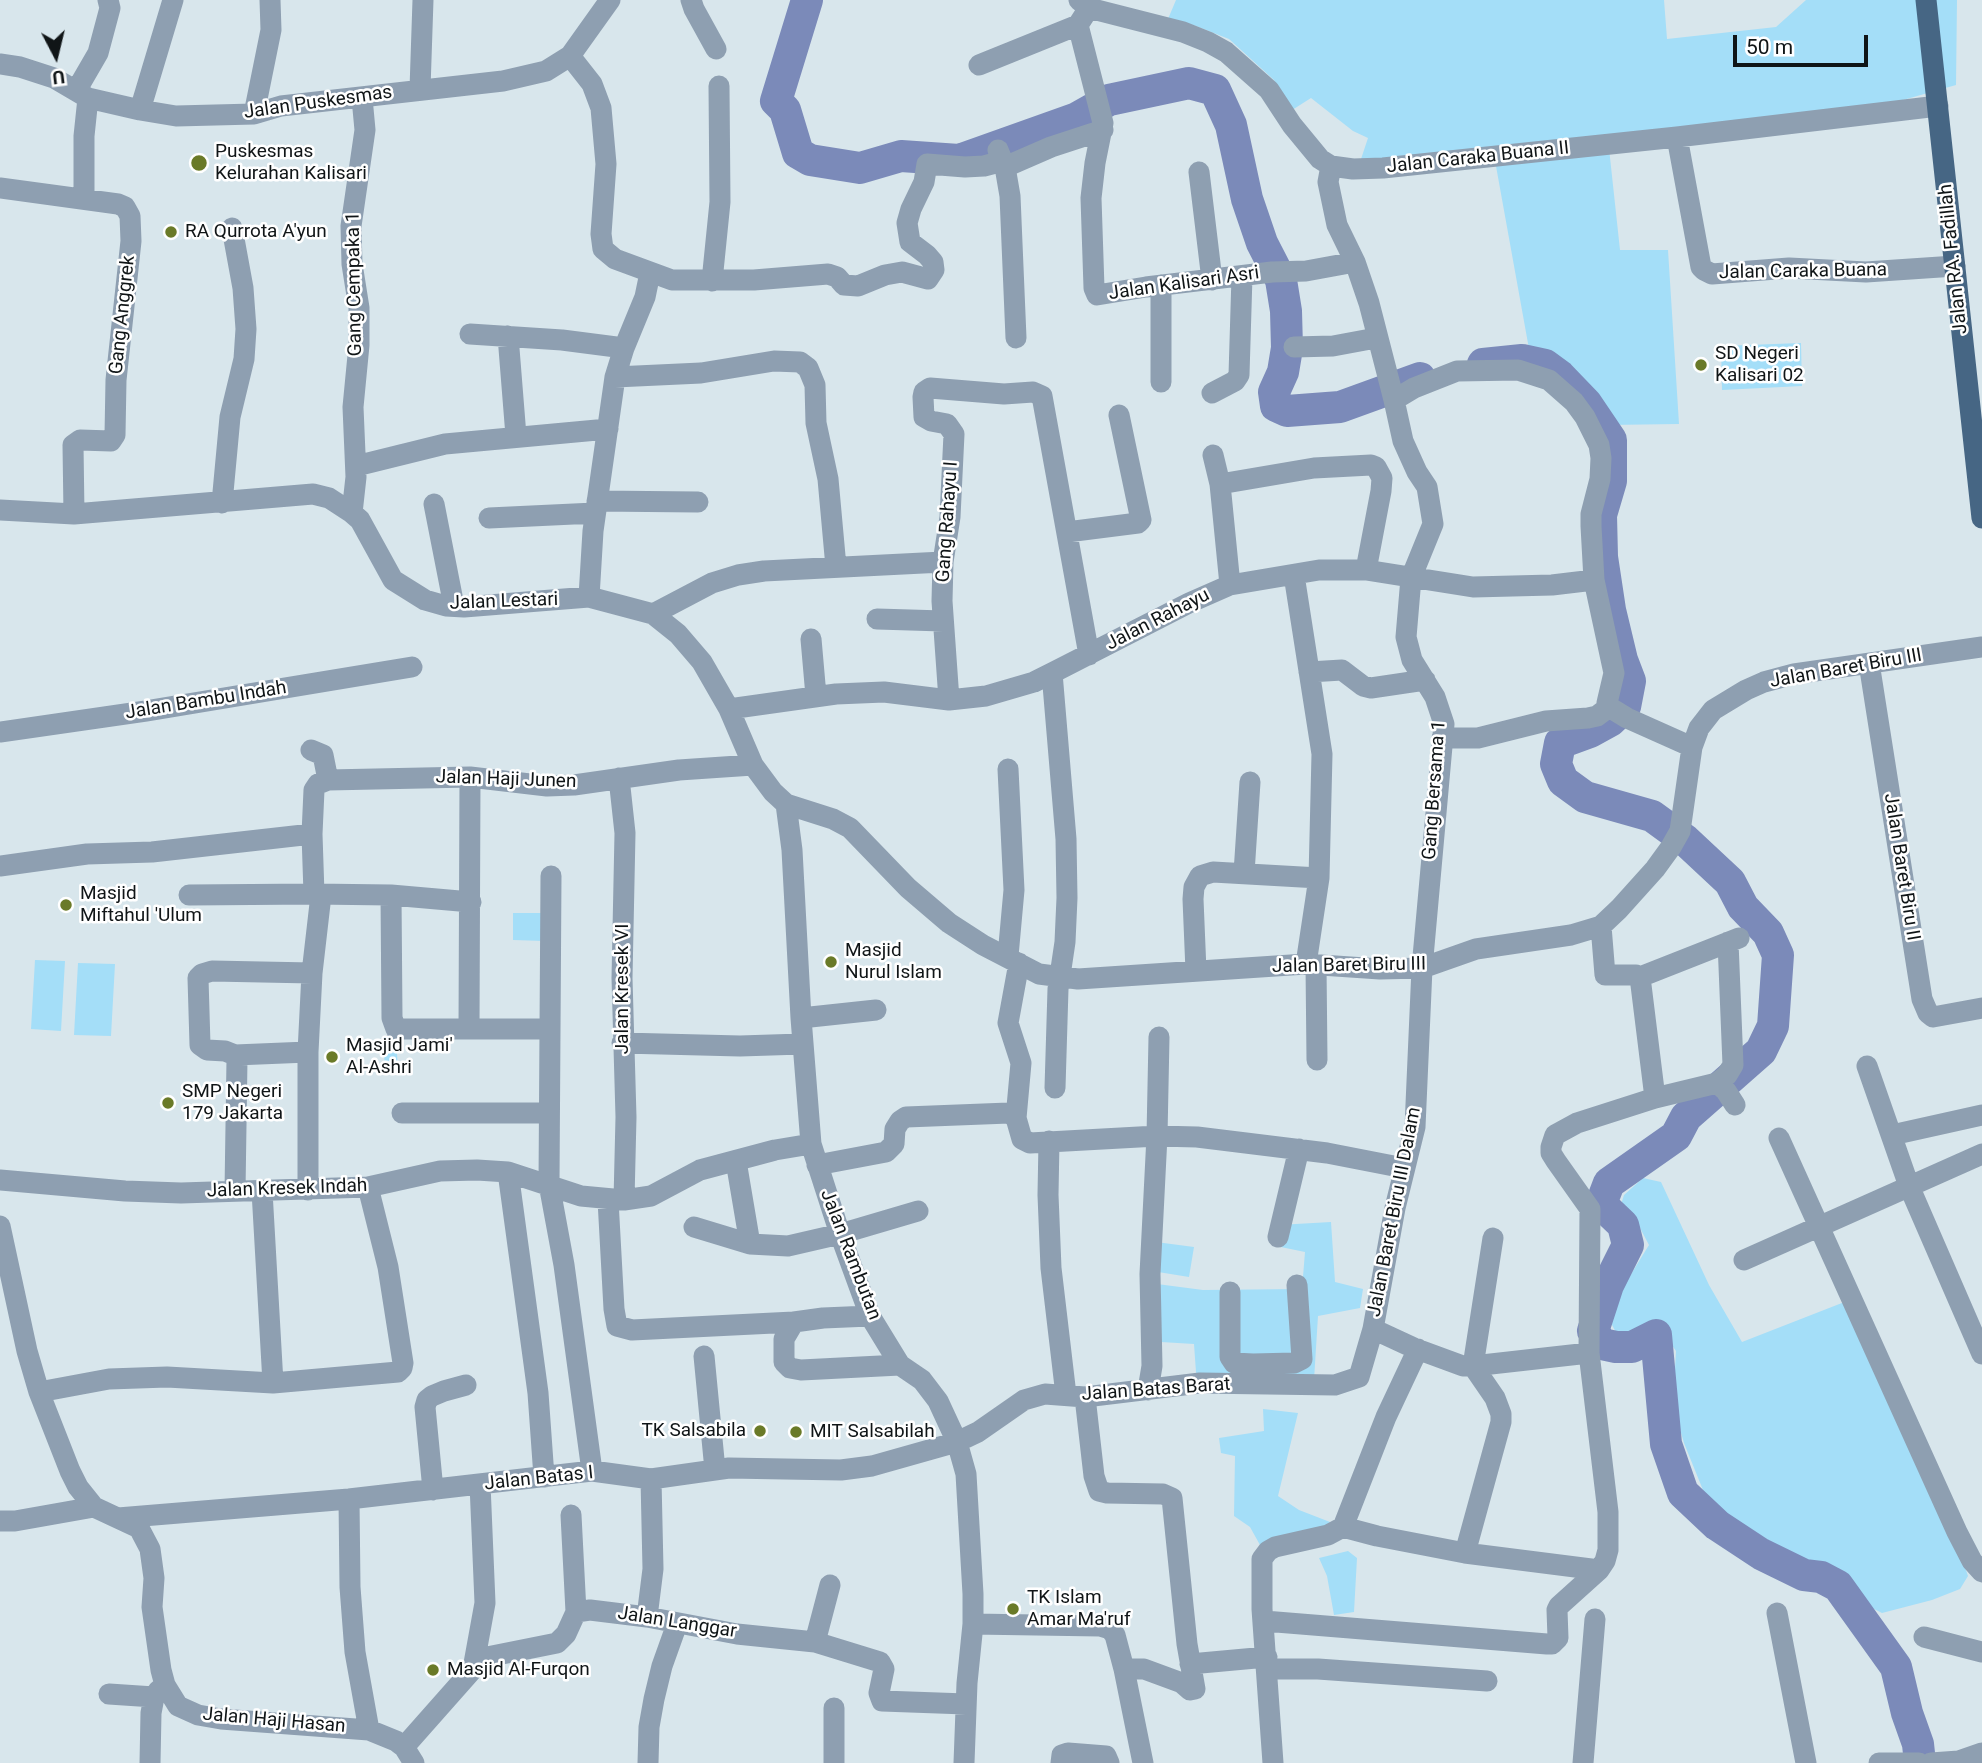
<!DOCTYPE html>
<style>
body{margin:0}
#map{position:relative;width:1982px;height:1763px;overflow:hidden;background:#d8e6ec;font-family:Roboto,sans-serif}
canvas{display:block}
.north{position:absolute;left:21px;top:21px;width:70px;height:70px;-webkit-text-stroke:5px #fff;paint-order:stroke;rotate:173deg;font-size:19px;font-weight:700;line-height:28px;text-align:center;color:#101517}
.north::after{content:'';display:block;margin:auto;width:24px;height:32px;background:#101517;clip-path:polygon(50% 0,100% 100%,50% 72%,0 100%)}
.scale{position:absolute;left:1733px;top:35px;width:135px;height:32px;box-sizing:border-box;border:4px solid #101517;border-top:0;padding-left:9px;font-size:21px;line-height:24px;white-space:nowrap;color:#101517;-webkit-text-stroke:5px #fff;paint-order:stroke}
</style>
<div id="map">
<canvas width="1982" height="1763"></canvas>
<div class="north">U</div>
<div class="scale">50 m</div>
</div>
<script>
const context = document.querySelector('canvas').getContext('2d');
context.lineJoin = 'round';
function paint(path, color) {
  context.fillStyle = color;
  context.fill(path, 'evenodd');
}
function poly(rows) {
  const path = new Path2D();
  for (const r of rows) {
    path.moveTo(r[0], r[1]);
    for (let i = 2; i < r.length; i += 2) path.lineTo(r[i], r[i + 1]);
  }
  return path;
}
function trace(path, color, width, dash) {
  context.strokeStyle = color;
  context.lineWidth = width;
  context.lineCap = dash ? 'butt' : 'round';
  context.setLineDash(dash || []);
  context.stroke(path);
}
function drawText(font, color, halo, rows, align = 'center') {
  context.font = font + ' Roboto,sans-serif';
  context.lineWidth = 5;
  context.setLineDash([]);
  context.textBaseline = 'middle';
  context.strokeStyle = halo;
  context.fillStyle = color;
  for (const [text, x, y, turn = 0] of rows) {
    context.save();
    context.translate(x, y);
    context.rotate((+turn || 0) * Math.PI / 180);
    context.textAlign = isNaN(turn) ? turn : align;
    if (halo) context.strokeText(text, 0, 0);
    context.fillText(text, 0, 0);
    context.restore();
  }
}
paint(poly([
 [1176,0,1664,0,1667,39,1776,27,1806,0,1957,0,1956,85,1836,119,1608,139,1620,250,1668,250,1679,424,1607,425,1567,378,1531,360,1494,155,1360,162,1368,138,1353,131,1311,98,1289,112,1274,80,1229,39,1196,26,1168,19],
 [1801,343,1802,386,1722,390,1721,346],
 [513,913,545,913,545,941,513,940],
 [35,960,65,961,61,1031,31,1029],
 [78,963,115,964,111,1036,74,1035],
 [383,1037,396,1037,398,1070,385,1070],
 [1643,1178,1661,1182,1709,1285,1742,1342,1847,1301,1947,1515,1968,1576,1960,1589,1932,1600,1882,1613,1868,1606,1853,1590,1734,1520,1707,1500,1684,1443,1673,1405,1676,1351,1663,1332,1645,1340,1619,1338,1611,1323,1615,1300,1649,1245,1640,1228,1619,1211,1624,1195],
 [1331,1222,1335,1282,1363,1289,1360,1308,1318,1316,1314,1380,1197,1386,1194,1344,1161,1342,1157,1284,1203,1290,1302,1289,1305,1252,1276,1246,1278,1225],
 [1156,1242,1194,1247,1189,1277,1152,1271],
 [1263,1409,1298,1413,1278,1496,1299,1510,1330,1522,1331,1535,1265,1554,1250,1527,1234,1516,1235,1456,1221,1453,1219,1438,1264,1431],
 [1348,1551,1357,1558,1354,1612,1334,1615,1327,1576,1319,1558]
]), '#a4def8');
trace(poly([
 [807,0,776,101,785,110,798,153,810,160,860,168,901,156,959,160,1077,118,1109,100,1189,83,1215,90,1231,125,1247,199,1262,243,1281,280,1286,311,1287,348,1283,372,1274,392,1276,406,1287,411,1340,407,1420,378],
 [1483,364,1522,360,1545,365,1560,376,1586,403,1611,440,1611,481,1601,515,1602,557,1610,610,1622,660,1630,681,1625,707,1610,721,1590,732,1560,743,1556,764,1563,781,1585,797,1652,816,1685,840,1730,882,1743,907,1768,933,1778,955,1773,1026,1761,1051,1686,1117,1676,1136,1609,1183,1601,1204,1623,1225,1628,1245,1608,1285,1593,1331,1602,1344,1616,1347,1632,1347,1656,1335,1666,1444,1683,1493,1717,1525,1761,1554,1804,1575,1821,1577,1838,1586,1896,1667,1907,1713,1918,1744,1920,1763]
]), '#7b8ab9', 32);
trace(poly([
 [691,0,694,9,716,49],
 [1079,0,1089,8,1183,32,1208,42,1226,52,1269,90,1292,125,1320,159,1331,166,1353,169,1383,168,1677,137,1938,106],
 [1089,8,1078,25,1103,123,1095,163,1091,198,1094,288,1097,295,1146,287,1272,272,1306,271,1355,262],
 [570,56,592,84,601,108,606,164,601,234,603,249,615,259,672,280,754,280,828,274,837,277,844,285,858,286,885,275,902,272,928,279,934,270,933,262,927,255,910,242,907,223,911,209,924,182,927,164,965,167,984,166,1003,161],
 [0,64,20,67,54,78,88,98,140,110,176,116,254,114,281,106,503,81,546,71,570,56,610,0],
 [979,65,1078,25],
 [420,89,423,0],
 [76,91,98,53,110,8,108,0],
 [140,110,173,0],
 [254,114,271,30,270,0],
 [1677,137,1701,267,1704,270,1712,274,1789,268,1866,272,1955,266],
 [998,150,1005,167,1010,196,1016,338],
 [1331,166,1328,182,1337,225,1355,262,1369,303,1394,400,1414,388,1457,371,1518,370,1549,380,1574,402,1585,417,1599,445,1601,458,1600,479,1591,514,1591,526,1594,580,1614,673,1607,703,1609,707,1627,718,1692,747],
 [1005,167,1051,147,1103,130],
 [1199,172,1212,280],
 [0,188,118,204,125,207,130,216,131,241,116,380,115,435,111,441,80,440,73,445,74,514],
 [84,199,84,136,88,98],
 [712,281,720,202,719,86],
 [1161,285,1161,382],
 [470,334,562,340,624,348],
 [508,336,516,436],
 [1294,347,1333,346,1376,338],
 [615,377,701,373,774,361,800,362,808,368,815,385,816,423,828,479,836,567],
 [1212,393,1235,381,1239,375,1242,276],
 [1213,455,1220,484,1230,585],
 [356,466,445,444,608,429],
 [1220,484,1314,468,1371,465,1376,467,1382,478,1381,491,1366,570],
 [597,501,698,502],
 [222,503,230,417,244,359,246,329,243,288,232,228],
 [434,504,454,606],
 [0,510,74,514,313,494,329,498,352,513,360,520,393,580,425,600,446,606,464,607,589,597,653,614,678,634,702,662,729,709,753,765,773,792,786,804,833,819,850,828,908,888,949,923,983,945,1039,974,1078,979,1306,964,1380,969,1422,968,1476,949,1571,935,1601,926,1619,909,1655,869,1671,847,1680,831,1692,747,1699,728,1713,710,1746,690,1764,682,1794,674,1982,647],
 [352,513,356,477,353,407,359,345,359,308,352,264,351,226,365,130,362,98],
 [489,518,595,513],
 [1067,532,1138,523,1141,520,1119,415],
 [1294,575,1322,754,1319,878,1306,964],
 [589,597,593,531,615,377,624,348,645,297,650,273],
 [653,614,712,583,738,575,764,571,943,562],
 [877,619,943,621],
 [811,639,816,696],
 [1869,663,1922,999,1928,1013,1933,1017,1982,1008],
 [1309,672,1342,670,1363,686,1371,688,1425,680],
 [1052,673,1066,839,1067,898,1065,942,1058,989,1055,1088],
 [949,700,942,601,943,562,950,517,954,434,947,424,931,421,924,417,923,397,924,392,930,388,1004,394,1033,392,1042,396,1089,655],
 [729,709,836,694,884,692,949,700,986,696,1034,682,1052,673,1189,603,1230,585,1319,570,1366,570,1473,587,1552,585,1594,580],
 [0,732,146,711,412,667],
 [1442,738,1478,738,1546,721,1588,718,1597,716,1609,707],
 [311,750,323,755,328,780],
 [1008,769,1014,890,1008,956],
 [619,778,625,833,622,978,626,1117,624,1200],
 [786,804,792,850,801,1018,811,1144,840,1234,870,1316,900,1365,922,1380,938,1401,957,1442,966,1474,973,1594,973,1624,967,1683,964,1763],
 [312,834,314,894,391,895,471,902],
 [0,866,87,854,152,852,312,834,314,790,318,784,328,780,470,777,547,786,574,785,679,770,753,765],
 [1244,873,1250,782],
 [551,876,549,1184,564,1265,592,1471],
 [189,895,314,894],
 [391,895,392,1018,396,1029,548,1029],
 [1601,926,1605,975,1636,975,1640,977,1655,1098],
 [1316,965,1317,1060],
 [1196,971,1193,899,1194,887,1200,876,1213,872,1319,878],
 [1640,977,1739,938],
 [801,1018,876,1010],
 [469,1029,470,777],
 [622,1043,740,1046,802,1044],
 [235,1055,308,1052],
 [1867,1066,1909,1186,1982,1354],
 [1717,1083,1726,1091,1735,1105],
 [402,1113,548,1113],
 [1016,1118,1021,1063,1008,1023,1019,963],
 [1892,1135,1982,1115],
 [1779,1138,1957,1532,1972,1561,1982,1572],
 [1049,1141,1048,1195,1051,1268,1066,1395],
 [736,1161,750,1244],
 [817,1165,886,1152,894,1144,895,1129,900,1121,906,1117,1009,1113,1016,1118,1022,1139,1030,1143,1157,1136,1197,1137,1327,1153,1404,1168],
 [508,1172,538,1393,544,1477],
 [0,1180,125,1191,181,1193,368,1187,440,1171,477,1170,508,1172,581,1196,624,1200,651,1196,700,1170,775,1150,811,1144],
 [308,1190,308,1052,312,973,321,895],
 [235,1191,237,1059,235,1055,225,1051,207,1050,200,1045,198,978,202,974,212,971,312,973],
 [262,1191,273,1383],
 [608,1200,614,1309,617,1326,632,1330,794,1322],
 [0,1226,27,1351,39,1392,70,1471,78,1487,94,1507,139,1528,150,1549,154,1578,152,1607,161,1670,165,1685,178,1706,198,1715,221,1719,369,1730,396,1741,404,1747,414,1763],
 [694,1227,750,1244,788,1246,840,1234,918,1211],
 [1278,1237,1299,1149],
 [1493,1238,1473,1366,1589,1353],
 [1744,1260,1982,1154],
 [1230,1292,1230,1357,1234,1363,1253,1364,1253,1378],
 [870,1316,823,1318,794,1322,784,1339,784,1362,790,1368,801,1370,900,1365],
 [704,1356,715,1470],
 [1253,1364,1294,1363,1302,1359,1297,1285],
 [1148,1390,1152,1366,1150,1274,1157,1136,1159,1037],
 [39,1392,109,1379,167,1377,273,1383,398,1372,402,1368,403,1363,388,1267,368,1187],
 [1085,1397,1094,1476,1099,1491,1107,1493,1163,1494,1172,1498,1187,1644,1195,1689,1190,1690,1182,1683,1144,1669,1124,1669],
 [433,1490,425,1407,427,1400,432,1396,444,1391,466,1385],
 [349,1499,350,1587,355,1652,369,1730],
 [571,1515,576,1612],
 [118,1518,349,1499,592,1471,651,1479,729,1468,841,1470,872,1466,957,1442,978,1432,1024,1400,1045,1394,1085,1397,1200,1383,1335,1385,1359,1377,1373,1329,1395,1208,1415,1127,1422,968,1444,724,1435,697,1412,660,1406,637,1411,578,1433,524,1427,487,1417,472,1403,441,1394,400],
 [0,1521,15,1521,94,1507],
 [1343,1527,1377,1536,1465,1553,1501,1422,1501,1414,1495,1398,1473,1366,1463,1366,1414,1348,1373,1329],
 [1343,1527,1386,1417,1418,1349],
 [1465,1553,1599,1570],
 [1777,1613,1806,1763],
 [647,1617,653,1569,651,1479],
 [1264,1621,1547,1644,1552,1644,1558,1638,1557,1610,1559,1606,1599,1570,1605,1561,1608,1550,1608,1512,1589,1353,1590,1209,1556,1161,1551,1153,1551,1147,1555,1135,1577,1123,1655,1098,1717,1083,1727,1075,1733,1065,1728,942],
 [973,1624,1100,1626,1110,1629,1115,1635,1124,1669,1143,1763],
 [1924,1637,1982,1652],
 [815,1642,830,1585],
 [1190,1664,1267,1657],
 [473,1669,485,1603,480,1484],
 [1267,1669,1318,1669,1487,1681],
 [109,1694,154,1697],
 [404,1747,473,1669,487,1657,557,1643,566,1634,576,1612,590,1610,647,1617,737,1634,815,1642,880,1662,884,1669,879,1693,882,1701,966,1704],
 [150,1763,151,1713,154,1697,158,1691,165,1685],
 [648,1763,649,1727,654,1699,662,1666,677,1624],
 [834,1763,834,1708],
 [1061,1763,1062,1755,1068,1753,1106,1756,1109,1763],
 [1273,1763,1262,1609,1262,1559,1268,1551,1275,1547,1328,1535,1343,1527],
 [1583,1763,1595,1619],
 [1879,1763,1919,1763],
 [1931,1763,1959,1761,1982,1753]
]), '#8e9fb1', 21);
trace(poly([
 [1926,0,1982,518]
]), '#466684', 21);
for (const [x, y, r, color] of [
 [199,163,9,"#6a7a28"],
 [171,232,7,"#6a7a28"],
 [1701,365,7,"#6a7a28"],
 [66,905,7,"#6a7a28"],
 [831,962,7,"#6a7a28"],
 [332,1057,7,"#6a7a28"],
 [168,1103,7,"#6a7a28"],
 [760,1431,7,"#6a7a28"],
 [796,1432,7,"#6a7a28"],
 [1013,1609,7,"#6a7a28"],
 [433,1670,7,"#6a7a28"]
]) {
  const dot = new Path2D();
  dot.arc(x, y, r, 0, 2 * Math.PI);
  context.fillStyle = color;
  context.fill(dot);
  trace(dot, '#fff', 2.5);
}
drawText('19px', '#101517', '#fff', [
 ["Jalan Puskesmas",318,103,-8],
 ["Jalan Caraka Buana II",1478,158,-6],
 ["Jalan RA. Fadillah",1954,259,-96],
 ["Jalan Caraka Buana",1803,272,-1],
 ["Gang Cempaka 1",355,284,-91],
 ["Jalan Kalisari Asri",1184,284,-8],
 ["Gang Anggrek",123,315,-84],
 ["Gang Rahayu I",948,522,-86],
 ["Jalan Lestari",504,602,-2],
 ["Jalan Rahayu",1158,620,-27],
 ["Jalan Baret Biru III",1846,669,-10],
 ["Jalan Bambu Indah",206,701,-9],
 ["Jalan Haji Junen",506,780,2],
 ["Gang Bersama 1",1435,790,-86],
 ["Jalan Baret Biru II",1901,867,81],
 ["Jalan Baret Biru III",1349,966,-1],
 ["Jalan Kresek VI",623,989,-90],
 ["Jalan Kresek Indah",287,1189,-2],
 ["Jalan Baret Biru III Dalam",1395,1212,-79],
 ["Jalan Rambutan",850,1255,69],
 ["Jalan Batas Barat",1156,1390,-4],
 ["Jalan Batas I",539,1479,-6],
 ["Jalan Langgar",677,1623,9],
 ["Jalan Haji Hasan",274,1721,5]
]);
drawText('19px', '#101517', '#fff', [
 ["Puskesmas",215,152],
 ["Kelurahan Kalisari",215,174],
 ["RA Qurrota A'yun",185,232],
 ["SD Negeri",1715,354],
 ["Kalisari 02",1715,376],
 ["Masjid",80,894],
 ["Miftahul 'Ulum",80,916],
 ["Masjid",845,951],
 ["Nurul Islam",845,973],
 ["Masjid Jami'",346,1046],
 ["Al-Ashri",346,1068],
 ["SMP Negeri",182,1092],
 ["179 Jakarta",182,1114],
 ["TK Salsabila",746,1431,"right"],
 ["MIT Salsabilah",810,1432],
 ["TK Islam",1027,1598],
 ["Amar Ma'ruf",1027,1620],
 ["Masjid Al-Furqon",447,1670]
], 'left');
</script>
